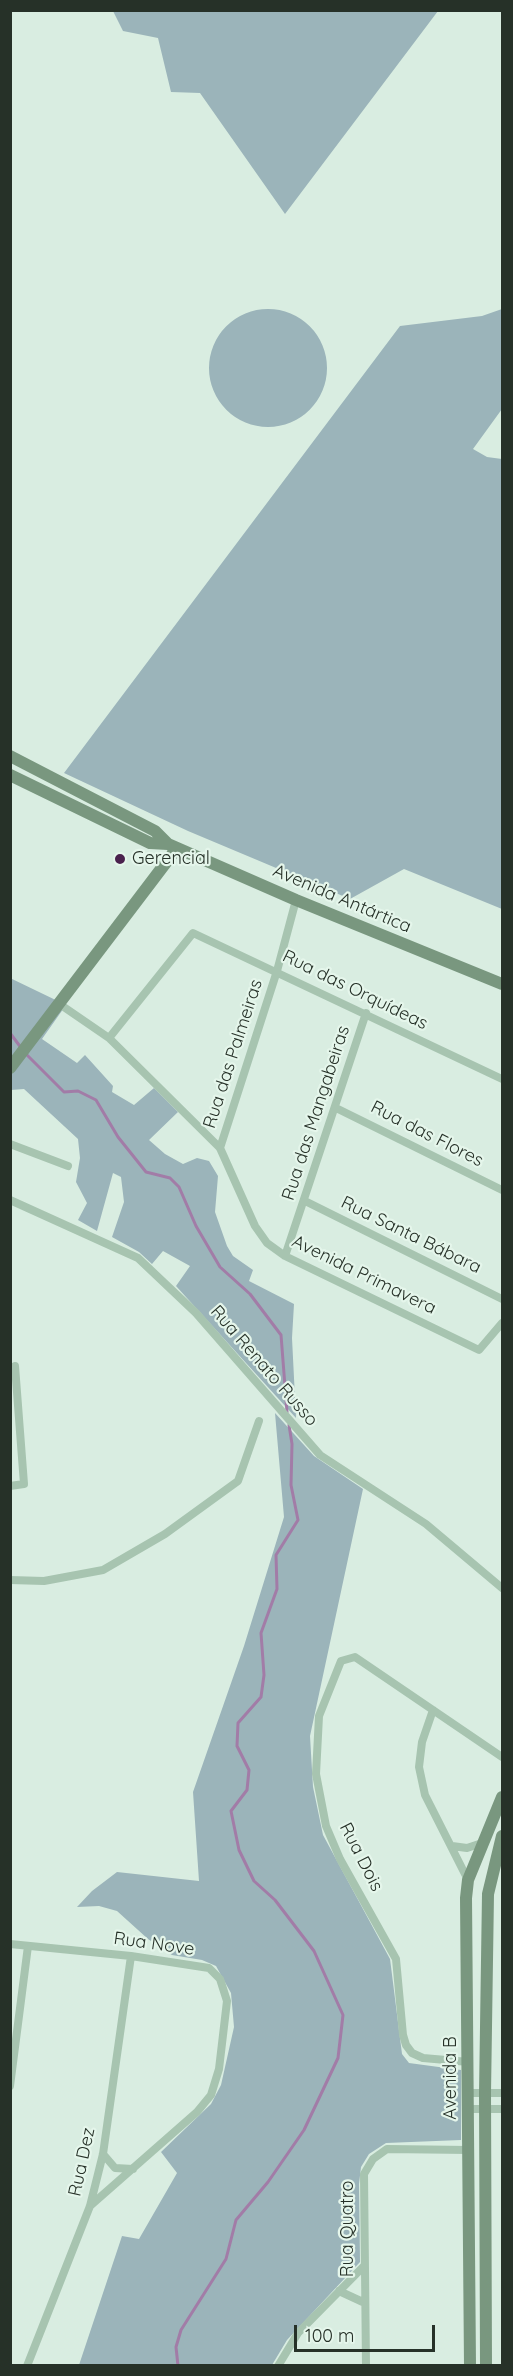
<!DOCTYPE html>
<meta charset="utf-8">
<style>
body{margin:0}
#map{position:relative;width:513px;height:2376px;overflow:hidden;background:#d9ede1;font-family:Quicksand,sans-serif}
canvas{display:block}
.frame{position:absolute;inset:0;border:12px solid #263128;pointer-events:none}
.scale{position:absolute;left:294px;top:2325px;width:141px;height:27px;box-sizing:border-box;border:3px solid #263128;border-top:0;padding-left:8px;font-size:18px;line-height:21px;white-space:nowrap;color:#263128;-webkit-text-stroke:4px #e5f6eb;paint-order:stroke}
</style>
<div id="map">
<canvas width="513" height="2376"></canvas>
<div class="frame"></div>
<div class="scale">100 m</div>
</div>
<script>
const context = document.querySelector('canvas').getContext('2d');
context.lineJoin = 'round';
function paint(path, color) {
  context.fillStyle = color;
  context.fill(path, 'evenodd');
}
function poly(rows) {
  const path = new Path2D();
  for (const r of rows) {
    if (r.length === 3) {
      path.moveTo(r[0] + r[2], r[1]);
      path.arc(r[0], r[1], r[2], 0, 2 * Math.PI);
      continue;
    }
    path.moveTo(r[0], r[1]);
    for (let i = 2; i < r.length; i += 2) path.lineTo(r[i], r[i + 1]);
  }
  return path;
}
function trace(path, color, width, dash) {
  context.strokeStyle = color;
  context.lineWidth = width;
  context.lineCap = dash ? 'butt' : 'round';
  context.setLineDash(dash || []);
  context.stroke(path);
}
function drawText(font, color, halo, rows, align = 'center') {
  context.font = font + ' Quicksand,sans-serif';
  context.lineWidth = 4.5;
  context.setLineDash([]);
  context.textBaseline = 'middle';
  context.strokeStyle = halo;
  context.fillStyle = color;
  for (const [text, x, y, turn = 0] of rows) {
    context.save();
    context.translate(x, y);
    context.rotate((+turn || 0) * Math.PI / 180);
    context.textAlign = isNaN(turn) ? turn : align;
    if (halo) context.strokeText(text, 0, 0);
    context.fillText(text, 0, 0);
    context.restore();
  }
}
paint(poly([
 [113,11,438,11,285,214,200,93,171,92,158,38,123,31],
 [268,368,59],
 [502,309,502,409,473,449,487,457,502,459,502,909,404,869,350,899,188,831,64,773,400,326,482,316],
 [10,978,66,1005,42,1039,77,1063,85,1055,113,1086,112,1092,134,1105,154,1088,178,1112,149,1140,165,1154,183,1164,197,1158,209,1161,218,1176,215,1212,227,1246,233,1256,253,1270,249,1281,294,1304,292,1338,296,1418,176,1286,190,1266,163,1251,152,1264,139,1252,112,1237,124,1202,121,1177,113,1173,97,1231,78,1220,87,1203,76,1182,80,1158,78,1139,24,1089,11,1090],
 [275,1413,314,1456,363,1489,310,1736,313,1787,323,1835,390,1959,402,2054,409,2063,461,2070,461,2140,386,2143,369,2154,361,2167,359,2184,360,2262,287,2340,272,2365,79,2365,122,2236,139,2239,177,2173,161,2152,211,2104,221,2085,234,2027,231,1993,216,1966,202,1960,172,1955,148,1939,117,1911,99,1906,77,1907,92,1891,117,1872,199,1881,193,1792,244,1646,284,1517]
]), '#9bb4ba');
trace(poly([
 [10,1033,22,1049],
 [26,1054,64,1092,78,1091,96,1100,118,1137,146,1172,170,1178,179,1187,196,1226,220,1267,250,1294,281,1335,287,1412],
 [178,2366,176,2347,181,2330,226,2259,236,2220,268,2182,304,2130,338,2058,343,2015,314,1951,275,1900,254,1881,239,1850,231,1811,247,1790,249,1770,237,1746,238,1723,261,1697,264,1675,261,1633,277,1589,276,1555,298,1520,291,1485,292,1444,289,1425]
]), '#a27ca7', 3);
trace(poly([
 [58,1003,109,1038,220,1148,255,1226,267,1243,285,1256,479,1350,502,1323],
 [109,1038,193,933,502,1079],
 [336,1108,502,1190],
 [10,1144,68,1166],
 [220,1148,277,971,296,900],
 [10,1200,138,1258,196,1313,320,1455,426,1524,502,1588],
 [305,1201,502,1299],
 [285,1256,366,1013],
 [10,1486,24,1484,15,1366],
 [10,1580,44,1581,103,1570,165,1534,238,1481,259,1421],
 [433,1710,422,1742,419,1767,425,1795,468,1880],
 [452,1846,467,1848,482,1843],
 [10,1944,131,1956,209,1968,220,1979,227,2001,219,2069,211,2095,197,2112,90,2206],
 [469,2062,423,2058,412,2053,406,2045,403,2035,396,1959,340,1859,326,1826,316,1774,319,1716,341,1661,355,1657,502,1757],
 [10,2086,28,1946],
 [469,2093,502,2093],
 [469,2109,502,2109],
 [103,2154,115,2168,133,2169],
 [339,2291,365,2303],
 [27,2366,90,2206,103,2154,131,1956],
 [278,2366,298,2333,364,2266],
 [366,2366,364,2174,373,2159,387,2149,469,2150]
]), '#a7c4b0', 8);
trace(poly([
 [10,756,155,831,168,844],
 [10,775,150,843,168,844,296,900,502,984],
 [10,1068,177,848],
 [470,2366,466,1898,468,1880,502,1797],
 [486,2366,485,2093,488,1894,502,1836]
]), '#79977f', 12);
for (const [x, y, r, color] of [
 [120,859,6,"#4a214d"]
]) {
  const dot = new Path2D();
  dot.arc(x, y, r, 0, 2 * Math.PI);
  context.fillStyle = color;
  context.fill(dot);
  trace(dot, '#e5f6eb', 2);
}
drawText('18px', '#263128', '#e5f6eb', [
 ["Gerencial",132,859]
], 'left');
drawText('18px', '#263128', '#e5f6eb', [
 ["Avenida Antártica",342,899,23],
 ["Rua das Orquídeas",355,990,26],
 ["Rua das Palmeiras",233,1054,-72],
 ["Rua das Mangabeiras",316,1113,-72],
 ["Rua das Flores",427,1134,27],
 ["Rua Santa Bábara",411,1235,26],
 ["Avenida Primavera",364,1275,26],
 ["Rua Renato Russo",264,1366,49],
 ["Rua Dois",361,1857,63],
 ["Rua Nove",154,1944,8],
 ["Avenida B",451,2078,-90],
 ["Rua Dez",82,2162,-78],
 ["Rua Quatro",348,2229,-90]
]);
</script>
